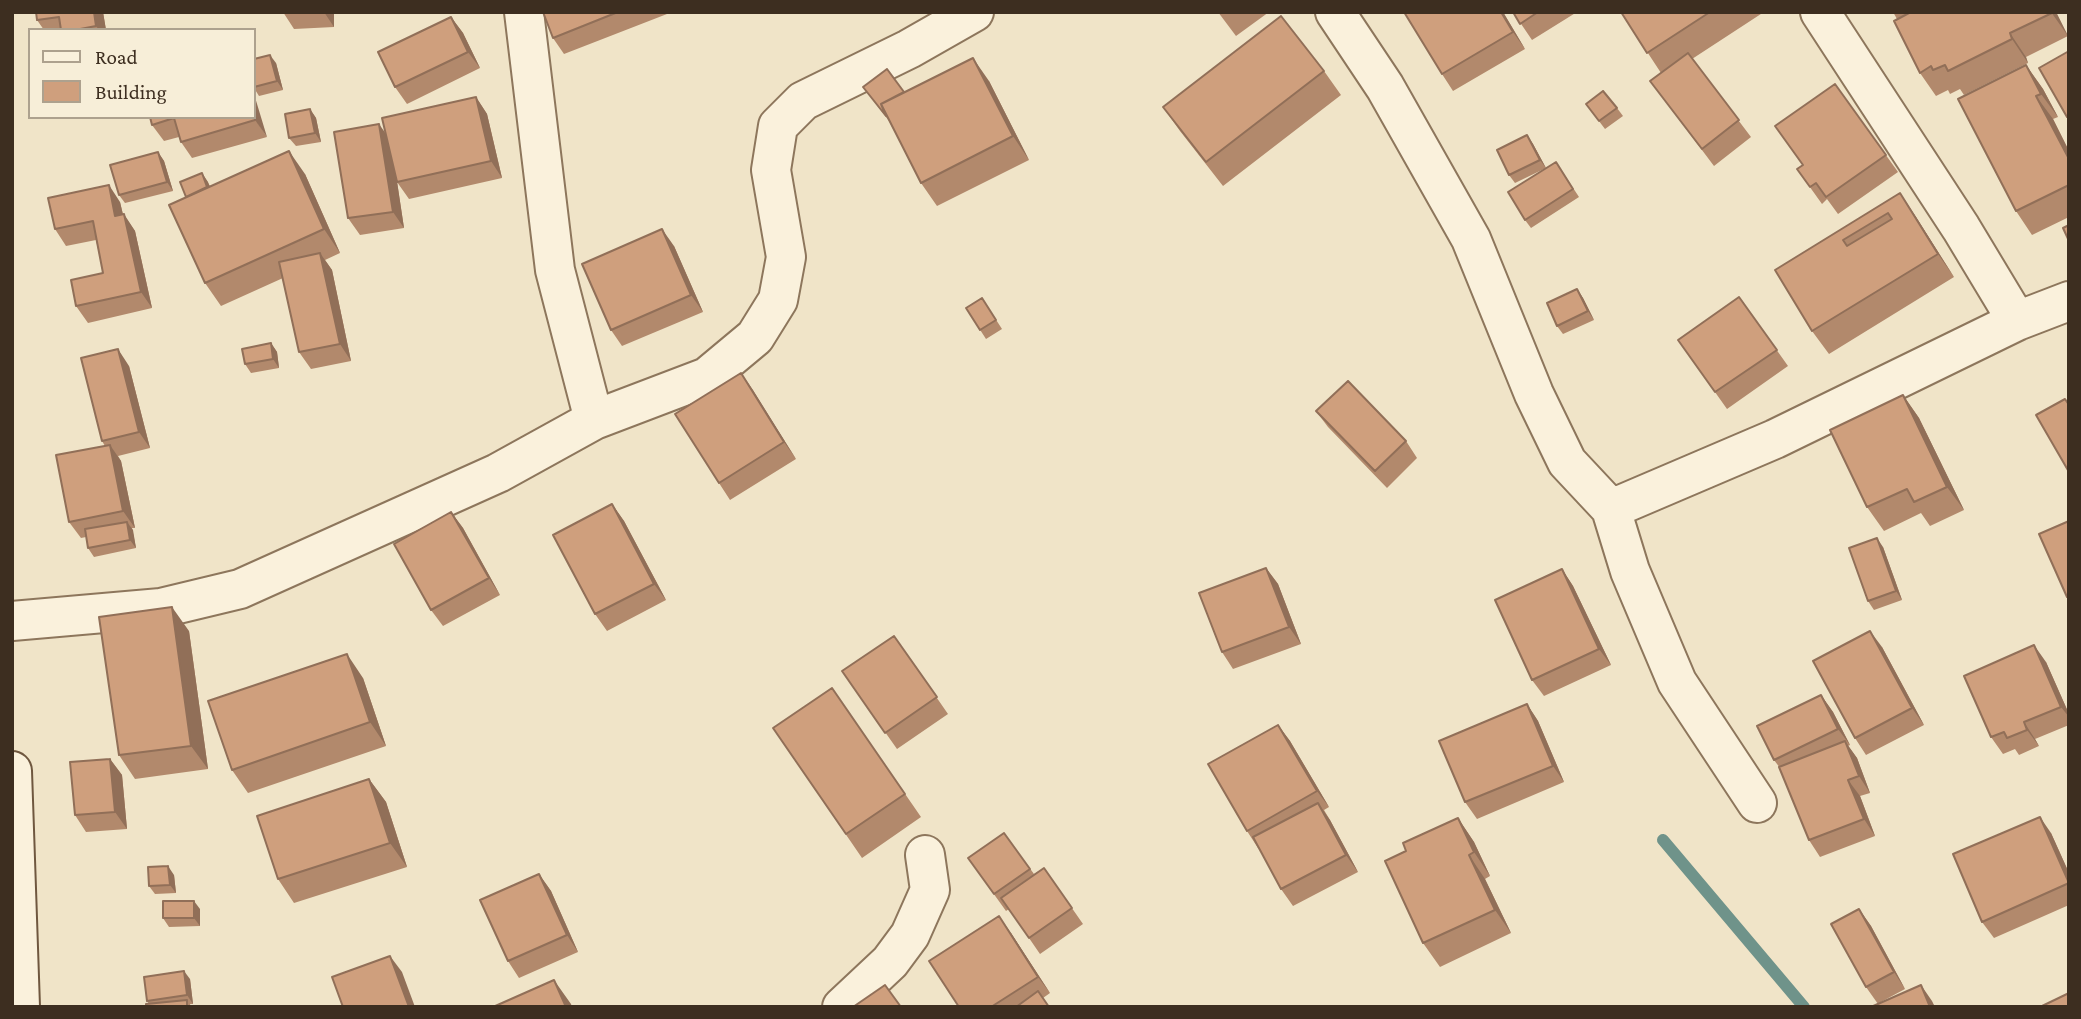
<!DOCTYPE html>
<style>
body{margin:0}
#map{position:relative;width:2081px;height:1019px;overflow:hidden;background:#f0e4c8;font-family:"Crimson Pro",serif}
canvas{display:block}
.frame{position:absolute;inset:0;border:14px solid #3d2e20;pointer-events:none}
.legend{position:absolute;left:28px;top:28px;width:228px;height:91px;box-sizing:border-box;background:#f7eed8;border:2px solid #ada18e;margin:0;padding:9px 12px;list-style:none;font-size:21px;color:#3d2e20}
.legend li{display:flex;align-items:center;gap:14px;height:35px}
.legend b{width:35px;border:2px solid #ada18e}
</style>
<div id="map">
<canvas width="2081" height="1019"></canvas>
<div class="frame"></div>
<ul class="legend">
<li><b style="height:9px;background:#faf1dc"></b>Road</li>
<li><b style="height:19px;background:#cf9f7d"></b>Building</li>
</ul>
</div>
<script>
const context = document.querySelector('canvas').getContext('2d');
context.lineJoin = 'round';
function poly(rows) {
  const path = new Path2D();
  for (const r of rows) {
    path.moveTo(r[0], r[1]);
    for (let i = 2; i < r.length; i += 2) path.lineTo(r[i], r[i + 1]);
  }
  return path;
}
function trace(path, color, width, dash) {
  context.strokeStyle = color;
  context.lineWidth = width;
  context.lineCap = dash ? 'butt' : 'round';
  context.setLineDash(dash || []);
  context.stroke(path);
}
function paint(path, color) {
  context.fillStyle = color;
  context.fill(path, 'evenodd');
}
trace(poly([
 [1663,840,1804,1007]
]), '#6f938a', 12);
const street = poly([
 [524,12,555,270,594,420],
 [1335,12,1385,87,1471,239,1534,394,1567,462,1611,509,1630,571,1677,682,1757,803],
 [1820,12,1961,228,2017,321],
 [1611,509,1775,439,2017,321,2069,301],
 [12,621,161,608,240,589,498,473,594,420,707,377,755,337,778,300,786,257,771,170,778,126,803,101,909,49,974,12],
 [842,1007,890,962,910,935,930,890,925,855]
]);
const secondary = poly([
 [12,771,20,1007]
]);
trace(street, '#8d765c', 42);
trace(secondary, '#6f573f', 42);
trace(street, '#faf1dc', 38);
trace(secondary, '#faf1dc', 38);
paint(poly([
 [36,12,103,12,106,30,44,30,37,20],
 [283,12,334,12,334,27,294,29],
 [543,12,666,12,667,14,564,54,553,38],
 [1218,12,1269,12,1236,36],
 [1404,12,1503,12,1525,49,1453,91,1442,74],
 [1513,12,1577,12,1532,40],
 [1621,12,1764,12,1692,59,1751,137,1714,166,1650,81,1661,73],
 [1893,12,2056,12,2068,36,2026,57,2028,63,1964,95,1960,89,1950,94,1948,90,1936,96,1920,73,1897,19],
 [451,17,463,33,480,68,407,104,395,87],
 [254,59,276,63,283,90,259,96,254,88],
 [2026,65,2043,89,2058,117,2053,119,2069,151,2069,217,2032,235,2016,211],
 [1324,71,1341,95,1223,186,1180,131,1163,107],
 [989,81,1029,160,937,206,921,183,889,121,863,87,904,92],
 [1835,84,1898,172,1838,214,1827,199,1822,204,1797,169,1803,165],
 [476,97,487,114,502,178,409,199,397,182,404,228,360,235,348,218,386,134],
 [1586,104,1617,108,1623,116,1605,129],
 [310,109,316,118,321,142,296,146,289,138],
 [150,117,254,117,267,137,192,158,181,142,179,137,164,141,152,125],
 [1527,135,1533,144,1546,168,1556,162,1579,197,1531,228,1525,220,1546,168,1515,183,1509,175],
 [158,152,164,161,173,191,125,203,119,195],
 [202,173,210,186,305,174,340,253,325,260,332,270,351,361,311,369,299,352,283,278,221,306,205,283,186,197],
 [1900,193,1916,217,1954,277,1829,354,1812,331,1775,270],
 [120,202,123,214,135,231,152,308,88,323,76,306,103,273,96,240,66,246,55,229],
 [674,246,703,312,622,346,611,330],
 [1577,289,1583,298,1594,320,1563,334,1557,326],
 [1739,297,1788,366,1727,409,1678,340],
 [982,298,1002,329,986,339,966,308],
 [271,343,277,352,279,368,251,373,245,364],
 [129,366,150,448,118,456,121,461,135,528,132,528,136,548,94,557,88,548,86,537,81,538,69,522,105,446,102,441],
 [741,373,796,459,730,500,719,483],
 [1903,395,1919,418,1964,510,1930,526,1921,513,1884,531,1867,507],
 [1316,411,1406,441,1417,458,1387,488,1328,427],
 [612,504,624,521,666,600,607,631,595,614],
 [451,512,463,528,500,595,443,626,431,610],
 [1883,547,1902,600,1874,610,1868,601],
 [1266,568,1278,584,1301,644,1233,669,1222,652],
 [1562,569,1573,586,1611,665,1544,696,1532,680],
 [189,631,208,769,135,779,119,755],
 [894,636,948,714,897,749,842,671],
 [1882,647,1924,725,1866,755,1855,738],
 [2046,662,2069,714,2069,725,2035,739,2039,746,2019,755,2015,749,2003,754,1991,737],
 [363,678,386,746,248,793,232,770],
 [832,688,921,817,862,858,773,728],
 [1821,695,1833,712,1850,745,1848,746,1857,758,1870,793,1860,796,1875,836,1820,857,1809,840,1780,768,1774,760],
 [1527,704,1538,721,1564,782,1477,819,1465,802],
 [1278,725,1290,741,1329,807,1324,810,1330,820,1358,872,1293,906,1281,889,1259,848,1258,848,1247,831],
 [110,759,122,775,127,829,86,832,75,815],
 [369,779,386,802,407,867,294,903,278,879],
 [1458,818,1474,842,1490,876,1485,879,1511,933,1440,967,1423,943,1406,851],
 [1004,833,1034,874,1044,868,1083,924,1040,954,1009,909,1006,911,968,858],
 [2051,833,2069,873,2069,905,1994,938,1982,922],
 [539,874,551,891,578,952,519,978,508,961],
 [174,875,176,893,155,894,149,886],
 [200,909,200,926,169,927,163,918],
 [1859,909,1871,926,1905,989,1879,1003,1932,1001,1878,1004,1866,987],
 [1011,933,1050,993,1043,998,1049,1007,959,1007],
 [190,979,193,1004,190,1004,191,1007,146,1007,149,1004,147,1001]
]), '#b2896c');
paint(poly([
 [94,12,103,12,106,30,99,30,96,26],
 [324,12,334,12,334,27],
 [1501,12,1503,12,1525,49,1513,32],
 [2051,12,2056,12,2068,36],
 [451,17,463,33,480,68,468,52],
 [2010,33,2026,57,2028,63,2012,39],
 [270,55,276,63,283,90,277,81],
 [973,58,989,81,1029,160,1013,136],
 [2026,65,2043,89,2058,117,2041,94],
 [254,94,267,137,255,120,254,115],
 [2036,96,2053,119,2069,151,2069,159],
 [476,97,487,114,502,178,491,161],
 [310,109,316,118,321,142,315,133],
 [379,124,391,141,404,228,393,212],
 [1527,135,1533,144,1546,168,1540,160],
 [289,151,305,174,340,253,324,229],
 [158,152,164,161,173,191,167,182],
 [202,173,208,182,216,204,210,196],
 [109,185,120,202,127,233,115,216],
 [1900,193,1916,217,1954,277,1938,254],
 [124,214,135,231,152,308,141,292],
 [662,229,674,246,703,312,691,295],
 [320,253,332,270,351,361,340,344],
 [1577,289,1583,298,1594,320,1588,311],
 [271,343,277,352,279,368,273,359],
 [118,349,129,366,150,448,139,432],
 [741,373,753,390,796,459,784,442],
 [1903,395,1919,418,1964,510,1947,487],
 [110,445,121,461,135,528,123,511],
 [612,504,624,521,666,600,654,584],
 [451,512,463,528,500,595,489,578],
 [127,522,133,530,136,548,130,540],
 [1877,538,1883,547,1902,600,1896,591],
 [1266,568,1278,584,1301,644,1289,627],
 [1562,569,1573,586,1611,665,1599,649],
 [172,607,189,631,208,769,191,746],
 [1870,631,1882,647,1924,725,1912,708],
 [2034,645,2046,662,2069,714,2069,717,2061,707],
 [347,654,363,678,386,746,370,722],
 [1821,695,1833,712,1850,745,1838,729],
 [1527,704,1538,721,1564,782,1553,766],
 [2024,722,2035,739,2039,746,2027,730],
 [1278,725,1290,741,1329,807,1317,791],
 [1845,741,1857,758,1870,793,1859,776],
 [110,759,122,775,127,829,115,812],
 [369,779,386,802,407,867,390,843],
 [1848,780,1860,796,1875,836,1864,819],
 [1318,803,1330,820,1358,872,1346,855],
 [2040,817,2051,833,2069,873,2069,883],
 [1458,818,1474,842,1490,876,1474,852],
 [1469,855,1485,879,1511,933,1495,910],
 [168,866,174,875,176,893,170,885],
 [539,874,551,891,578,952,567,935],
 [194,901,200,909,200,926,194,918],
 [1859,909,1871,926,1905,989,1894,972],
 [999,916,1011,933,1050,993,1038,977],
 [390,956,402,972,415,1007,409,1007],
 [184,971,190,979,193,1004,187,995],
 [554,980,571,1004,572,1007,566,1007],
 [1921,985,1932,1001,1935,1007,1930,1007]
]), '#916f58');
const building = poly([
 [36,12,94,12,96,26,75,30,61,30,59,17,37,20,36,12],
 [543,12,618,12,553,38,543,12],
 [1404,12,1501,12,1513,32,1442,74,1404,12],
 [1513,12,1538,12,1520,24,1513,12],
 [1621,12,1710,12,1647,53,1621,12],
 [1911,12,2051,12,2052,13,2010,33,2012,39,1948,71,1945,65,1933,70,1931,66,1920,73,1894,21,1911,12],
 [1281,16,1324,71,1206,162,1163,107,1281,16],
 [451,17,468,52,395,87,378,52,451,17],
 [2069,51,2069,116,2067,117,2039,68,2069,51],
 [1688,53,1739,120,1702,149,1650,81,1688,53],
 [270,55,277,81,254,87,254,59,270,55],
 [973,58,1013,136,921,183,881,104,973,58],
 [2026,65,2041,94,2036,96,2069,159,2069,185,2016,211,1958,99,2026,65],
 [887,69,904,92,881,104,886,116,863,87,887,69],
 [1835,84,1886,155,1826,197,1816,183,1810,187,1797,169,1803,165,1775,126,1835,84],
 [1603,91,1617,108,1599,121,1586,104,1603,91],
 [476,97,491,161,397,182,382,118,476,97],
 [310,109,315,133,289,138,285,114,310,109],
 [254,115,255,120,181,142,174,118,152,125,150,117,254,117,254,115],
 [379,124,393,212,348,218,334,132,379,124],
 [1527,135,1540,160,1509,175,1497,150,1527,135],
 [289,151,324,229,205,283,169,205,289,151],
 [158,152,167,182,119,195,110,165,158,152],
 [1556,162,1573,189,1525,220,1508,192,1556,162],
 [202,173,207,187,186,197,180,182,202,173],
 [109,185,115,216,124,214,141,292,76,306,71,280,103,273,93,221,55,229,48,198,109,185],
 [1900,193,1938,254,1812,331,1775,270,1900,193],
 [1888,213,1892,219,1847,246,1843,240,1888,213],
 [2069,225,2069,241,2063,228,2069,225],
 [662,229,691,295,611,330,582,264,662,229],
 [320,253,340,344,299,352,279,262,320,253],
 [1577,289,1588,311,1557,326,1547,303,1577,289],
 [1739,297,1777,350,1715,392,1678,340,1739,297],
 [982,298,996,320,980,330,966,308,982,298],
 [271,343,273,359,245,364,242,349,271,343],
 [118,349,139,432,102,441,81,358,118,349],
 [741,373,784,442,719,483,675,414,741,373],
 [1348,381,1406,441,1375,471,1316,411,1348,381],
 [1903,395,1947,487,1914,502,1907,489,1867,507,1830,430,1903,395],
 [2065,399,2069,405,2069,472,2036,415,2065,399],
 [110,445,123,511,69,522,56,455,110,445],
 [612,504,654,584,595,614,553,535,612,504],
 [451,512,489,578,431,610,394,544,451,512],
 [2069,521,2069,596,2067,597,2039,534,2069,521],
 [127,522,130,540,88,548,85,529,127,522],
 [1877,538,1896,591,1868,601,1849,548,1877,538],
 [1266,568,1289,627,1222,652,1199,593,1266,568],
 [1562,569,1599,649,1532,680,1495,600,1562,569],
 [172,607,191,746,119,755,99,617,172,607],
 [1870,631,1912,708,1855,738,1813,661,1870,631],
 [894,636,937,697,885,733,842,671,894,636],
 [2034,645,2061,707,2024,722,2027,730,2007,738,2004,732,1991,737,1964,676,2034,645],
 [347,654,370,722,232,770,208,701,347,654],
 [832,688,905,794,846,834,773,728,832,688],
 [1821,695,1838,729,1774,760,1757,726,1821,695],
 [1527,704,1553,766,1465,802,1439,741,1527,704],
 [1278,725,1317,791,1247,831,1208,764,1278,725],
 [1845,741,1859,776,1848,780,1864,819,1809,840,1779,767,1845,741],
 [110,759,115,812,75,815,70,762,110,759],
 [369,779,390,843,278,879,257,816,369,779],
 [1318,803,1346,855,1281,889,1253,837,1318,803],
 [2040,817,2069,883,1982,922,1953,854,2040,817],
 [1458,818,1474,852,1469,855,1495,910,1423,943,1385,861,1406,851,1403,843,1458,818],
 [1004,833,1030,869,994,894,968,858,1004,833],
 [168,866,170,885,149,886,148,867,168,866],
 [1044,868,1072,908,1029,938,1001,898,1044,868],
 [539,874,567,935,508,961,480,900,539,874],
 [163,901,194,901,194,918,163,918,163,901],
 [1859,909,1894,972,1866,987,1831,924,1859,909],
 [999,916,1038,977,991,1007,959,1007,929,961,999,916],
 [390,956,409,1007,343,1007,332,977,390,956],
 [184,971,187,995,147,1001,144,977,184,971],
 [554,980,566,1007,493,1007,554,980],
 [885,985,901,1007,853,1007,885,985],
 [1921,985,1930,1007,1871,1007,1921,985],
 [1038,991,1049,1007,1016,1007,1038,991],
 [2069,993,2069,1007,2040,1007,2069,993],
 [187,1000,187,1007,146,1007,146,1004,187,1000]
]);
paint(building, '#cf9f7d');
trace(building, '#916f58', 2);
</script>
